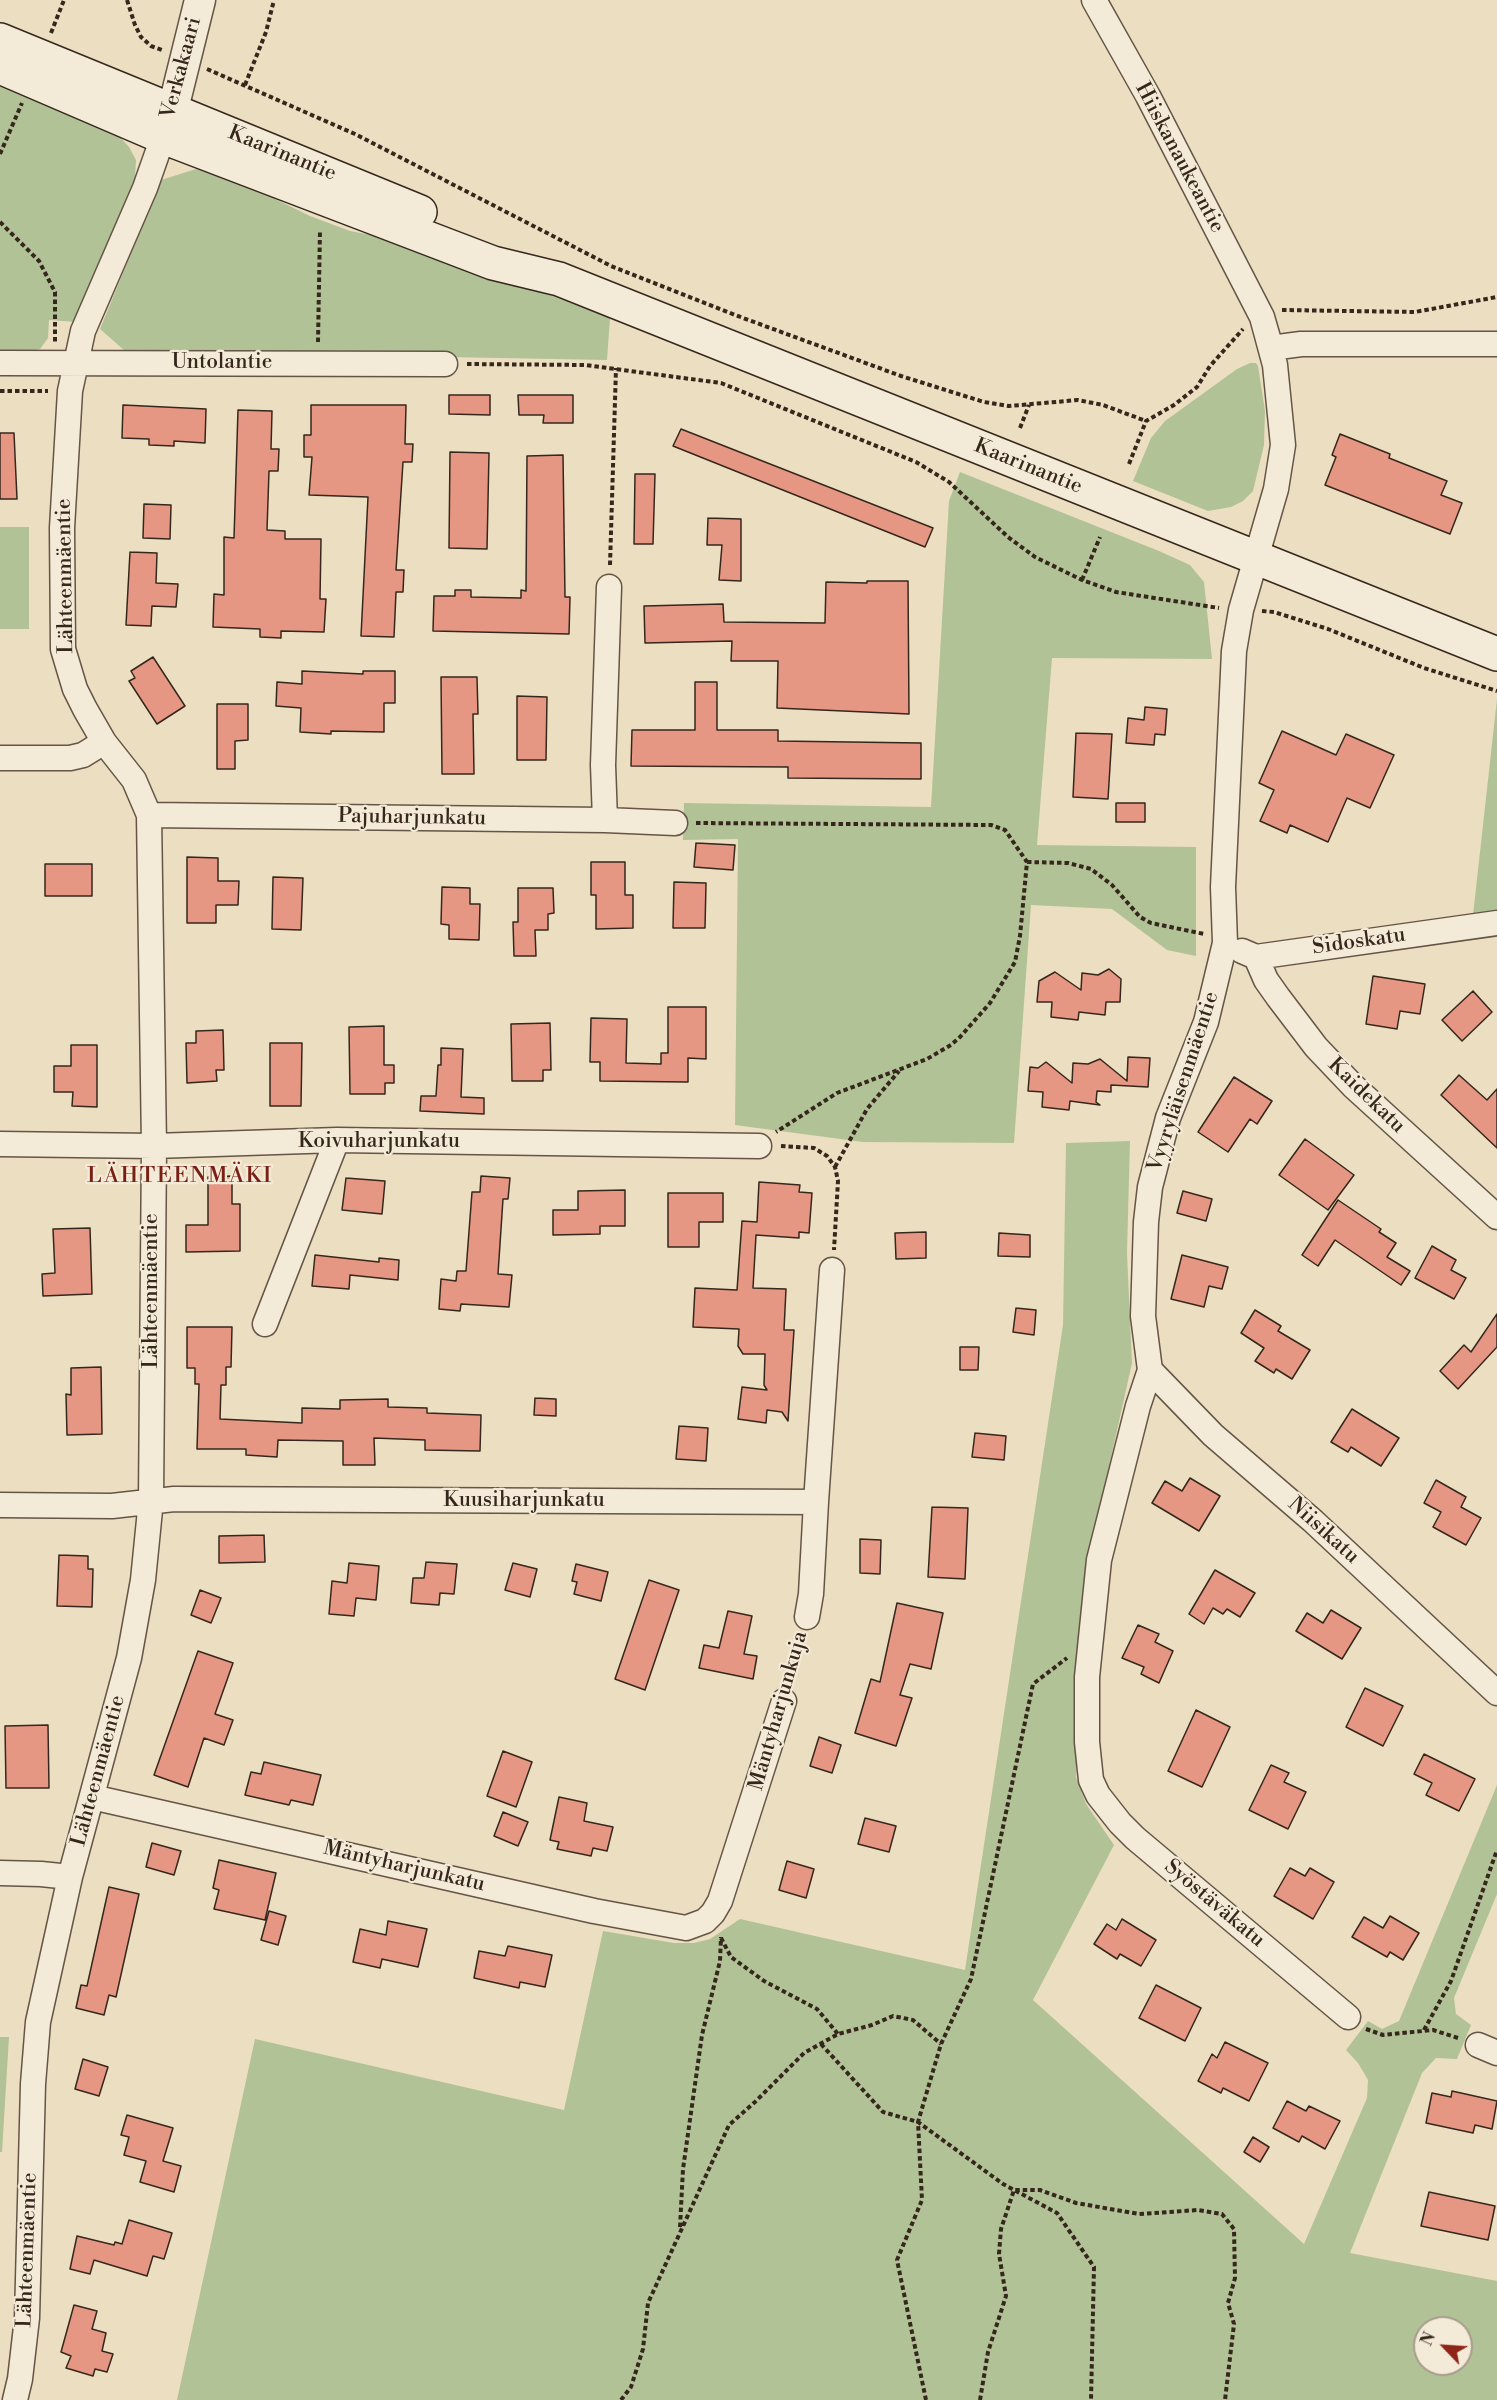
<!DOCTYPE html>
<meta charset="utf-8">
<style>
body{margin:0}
#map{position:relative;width:1497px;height:2400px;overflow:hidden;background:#ecdec1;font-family:"Libre Bodoni",serif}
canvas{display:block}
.north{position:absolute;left:1413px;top:2316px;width:60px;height:60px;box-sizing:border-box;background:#f3ead7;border:2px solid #a79c8d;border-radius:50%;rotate:295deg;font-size:16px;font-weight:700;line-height:24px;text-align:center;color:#36271d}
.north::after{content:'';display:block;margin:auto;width:21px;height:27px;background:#8f2418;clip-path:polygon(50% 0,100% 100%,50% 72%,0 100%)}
</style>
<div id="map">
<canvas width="1497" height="2400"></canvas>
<div class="north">N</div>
</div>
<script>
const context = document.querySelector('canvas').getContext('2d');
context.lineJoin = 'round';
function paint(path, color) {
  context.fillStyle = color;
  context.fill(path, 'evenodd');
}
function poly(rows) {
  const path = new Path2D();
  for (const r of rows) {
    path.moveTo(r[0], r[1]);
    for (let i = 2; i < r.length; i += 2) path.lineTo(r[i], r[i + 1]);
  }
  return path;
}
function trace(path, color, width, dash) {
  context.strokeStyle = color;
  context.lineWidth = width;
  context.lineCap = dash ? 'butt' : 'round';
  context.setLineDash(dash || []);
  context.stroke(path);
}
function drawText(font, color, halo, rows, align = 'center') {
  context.font = font + ' "Libre Bodoni",serif';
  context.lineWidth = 4.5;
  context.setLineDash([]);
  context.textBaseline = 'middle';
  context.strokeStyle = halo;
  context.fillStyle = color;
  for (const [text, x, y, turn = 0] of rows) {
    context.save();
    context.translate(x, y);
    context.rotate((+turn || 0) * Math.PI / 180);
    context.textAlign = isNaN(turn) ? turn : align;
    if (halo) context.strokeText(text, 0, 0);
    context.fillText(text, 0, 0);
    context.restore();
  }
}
paint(poly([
 [0,83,118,135,129,147,136,160,135,177,128,203,76,322,49,320,48,338,40,349,31,351,0,352],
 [196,169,220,172,310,216,350,231,412,243,610,318,607,360,125,351,100,329,161,180],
 [1250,363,1256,363,1258,366,1265,411,1264,445,1253,491,1243,501,1231,507,1208,511,1133,481,1151,438,1165,421,1237,369],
 [960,472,1159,551,1190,565,1204,582,1212,659,1052,658,1037,845,1196,847,1196,956,1167,950,1112,909,1031,905,1014,1143,863,1142,735,1125,738,839,683,840,684,803,931,807,949,501],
 [0,527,29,527,29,629,0,629],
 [1497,699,1497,911,1473,915],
 [1130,1141,1127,1253,1132,1363,1102,1498,1080,1668,1076,1777,1086,1804,1114,1845,1033,2000,1304,2244,1367,2098,1368,2080,1358,2063,1346,2050,1368,2021,1382,2029,1399,2021,1497,1785,1497,1894,1454,1998,1456,2014,1471,2025,1457,2059,1436,2058,1422,2073,1350,2253,1497,2281,1497,2400,177,2400,255,2039,564,2110,603,1931,674,1943,694,1943,710,1939,740,1919,965,1970,1063,1325,1066,1143],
 [1425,2328,1461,2328,1461,2364,1425,2364],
 [0,2037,9,2037,2,2152,0,2152]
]), '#b2c297');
const building = poly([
 [449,395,490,395,490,415,449,414,449,395],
 [518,395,573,395,573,423,543,423,544,415,519,415,518,395],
 [123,405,206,409,205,443,174,441,174,446,149,445,149,439,122,438,123,405],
 [311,405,406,405,405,444,413,444,412,462,403,462,396,570,404,570,403,592,396,592,394,637,361,636,368,497,309,495,312,457,304,457,304,435,311,435,311,405],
 [238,410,272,411,271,449,279,449,278,471,269,471,267,530,285,531,285,539,321,539,320,599,326,599,324,632,281,631,281,638,260,637,260,629,213,627,214,594,224,595,224,537,234,538,238,410],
 [681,429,933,528,925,547,673,446,681,429],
 [0,433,14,433,17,499,0,499,0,433],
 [1340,434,1390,454,1389,458,1447,481,1441,495,1462,503,1450,534,1325,485,1336,457,1332,455,1340,434],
 [450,452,489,453,487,549,449,548,450,452],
 [563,455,565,597,570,597,569,634,433,631,434,596,455,596,455,590,471,590,471,597,521,598,521,590,526,591,527,456,563,455],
 [635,474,655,474,653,544,634,544,635,474],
 [144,504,171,505,170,539,143,538,144,504],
 [708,518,741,519,741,581,719,580,722,545,707,545,708,518],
 [130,552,157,553,156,583,178,584,176,607,152,606,151,626,126,625,130,552],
 [867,581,908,581,909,714,777,708,778,661,731,661,732,641,645,643,644,606,723,604,724,622,825,623,826,582,867,583,867,581],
 [153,657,185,706,157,724,129,681,135,678,131,671,153,657],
 [302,671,363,674,363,671,395,671,395,703,384,703,384,732,331,731,331,734,300,732,301,708,276,706,277,682,302,684,302,671],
 [441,677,477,677,478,714,473,714,474,774,442,774,441,677],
 [695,682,717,682,717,730,778,730,778,741,921,743,921,779,788,778,788,767,631,766,632,730,695,730,695,682],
 [517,696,547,697,546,760,517,760,517,696],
 [217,704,248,704,248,740,235,741,235,769,217,769,217,704],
 [1145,707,1167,709,1165,735,1155,734,1154,745,1126,743,1128,718,1144,720,1145,707],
 [1282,731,1336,755,1346,734,1394,755,1370,808,1347,798,1328,842,1290,825,1287,833,1260,821,1274,790,1259,783,1282,731],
 [1076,733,1112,734,1108,799,1073,797,1076,733],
 [1116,803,1145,803,1145,822,1116,822,1116,803],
 [696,843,735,845,733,870,694,867,696,843],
 [187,857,218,858,218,881,239,881,238,905,216,905,216,923,187,923,187,857],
 [591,862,625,862,625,895,633,895,633,928,596,929,596,895,591,895,591,862],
 [45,864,92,864,92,896,45,896,45,864],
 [273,877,303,878,301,930,272,929,273,877],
 [674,882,706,883,705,928,673,928,674,882],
 [442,887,470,888,470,904,480,904,479,940,449,939,449,925,441,924,442,887],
 [518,888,553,888,554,913,548,914,548,930,535,930,536,956,514,956,513,922,518,922,518,888],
 [1109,969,1121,979,1120,1002,1106,1002,1105,1015,1079,1012,1078,1020,1051,1017,1052,1002,1037,1002,1039,981,1055,972,1081,990,1082,973,1098,975,1109,969],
 [1373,976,1425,984,1420,1014,1400,1011,1397,1029,1366,1024,1373,976],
 [1473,991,1492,1012,1462,1041,1442,1020,1473,991],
 [668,1007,706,1007,706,1059,688,1058,688,1082,600,1081,600,1062,590,1062,591,1018,627,1019,626,1063,661,1064,661,1053,668,1053,668,1007],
 [550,1023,551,1070,543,1070,543,1081,512,1081,511,1024,550,1023],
 [384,1026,384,1065,394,1065,394,1083,385,1083,385,1094,350,1094,349,1027,384,1026],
 [223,1030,224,1070,216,1070,217,1081,187,1083,186,1043,196,1043,196,1031,223,1030],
 [270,1043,302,1043,301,1106,270,1106,270,1043],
 [71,1045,97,1045,97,1107,72,1106,73,1092,54,1092,54,1066,71,1066,71,1045],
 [441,1048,463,1049,461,1097,484,1098,484,1114,420,1111,421,1096,436,1096,438,1065,441,1065,441,1048],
 [1128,1057,1150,1058,1148,1087,1111,1085,1111,1092,1097,1091,1096,1102,1100,1105,1070,1101,1069,1110,1042,1107,1043,1092,1028,1091,1030,1067,1038,1068,1046,1062,1072,1083,1073,1063,1088,1064,1100,1059,1127,1081,1128,1057],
 [1459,1075,1487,1100,1497,1089,1497,1148,1441,1095,1459,1075],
 [1234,1077,1272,1101,1257,1124,1250,1119,1228,1152,1198,1132,1234,1077],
 [1305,1139,1354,1175,1328,1210,1279,1175,1305,1139],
 [232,1176,232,1204,240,1204,240,1251,186,1252,186,1225,208,1225,208,1177,232,1176],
 [481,1176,510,1178,508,1199,503,1199,498,1274,512,1275,509,1307,461,1304,460,1311,439,1309,441,1279,456,1281,457,1271,466,1271,472,1192,480,1192,481,1176],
 [346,1178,385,1181,382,1214,342,1210,346,1178],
 [759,1182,800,1185,799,1192,812,1193,809,1233,799,1232,799,1238,756,1235,753,1288,786,1289,784,1330,794,1330,788,1421,782,1412,767,1410,766,1423,738,1419,742,1387,767,1390,764,1385,765,1354,743,1354,738,1346,739,1329,693,1327,695,1288,737,1290,742,1221,757,1222,759,1182],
 [625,1190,625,1226,600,1226,600,1234,553,1235,553,1210,578,1210,578,1191,625,1190],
 [1183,1191,1212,1199,1206,1221,1177,1213,1183,1191],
 [668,1193,723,1193,723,1222,699,1222,699,1247,668,1247,668,1193],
 [1338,1200,1381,1229,1379,1232,1396,1243,1387,1257,1410,1271,1401,1285,1335,1240,1318,1266,1302,1255,1338,1200],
 [90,1228,92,1294,43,1296,42,1274,55,1273,53,1229,90,1228],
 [926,1232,926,1258,896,1259,895,1233,926,1232],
 [999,1233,1030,1235,1030,1257,998,1256,999,1233],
 [1432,1246,1456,1260,1451,1270,1466,1278,1454,1299,1415,1278,1432,1246],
 [315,1255,379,1262,379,1258,399,1260,398,1280,350,1275,349,1289,312,1286,315,1255],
 [1182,1255,1228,1267,1222,1289,1209,1286,1204,1307,1171,1299,1182,1255],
 [1016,1308,1036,1310,1034,1335,1013,1332,1016,1308],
 [1255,1310,1281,1326,1278,1331,1310,1350,1292,1379,1276,1369,1274,1373,1255,1361,1264,1348,1241,1333,1255,1310],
 [1497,1314,1497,1347,1458,1389,1440,1371,1464,1345,1471,1352,1497,1314],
 [187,1327,232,1327,231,1367,226,1367,226,1385,221,1385,220,1419,302,1423,302,1408,340,1409,340,1400,388,1399,388,1407,427,1408,427,1413,481,1415,480,1451,425,1450,425,1440,374,1438,375,1465,343,1465,343,1441,278,1440,277,1457,246,1455,246,1449,197,1449,199,1384,195,1384,195,1368,187,1368,187,1327],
 [960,1347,979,1347,978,1370,960,1370,960,1347],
 [101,1367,102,1434,67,1435,66,1394,71,1395,71,1368,101,1367],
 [535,1398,556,1399,556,1416,534,1415,535,1398],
 [1352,1409,1399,1438,1381,1466,1351,1447,1348,1452,1331,1442,1352,1409],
 [679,1426,708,1428,706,1461,676,1459,679,1426],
 [975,1433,1006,1436,1004,1460,972,1457,975,1433],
 [1190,1478,1220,1496,1199,1531,1152,1503,1165,1481,1182,1491,1190,1478],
 [1436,1480,1466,1497,1461,1507,1481,1518,1466,1545,1433,1527,1441,1512,1424,1503,1436,1480],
 [932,1507,968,1508,965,1579,928,1577,932,1507],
 [264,1535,265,1562,219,1563,219,1536,264,1535],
 [860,1539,881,1540,880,1574,860,1573,860,1539],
 [59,1555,88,1556,88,1569,93,1569,92,1607,57,1606,59,1555],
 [426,1562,457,1564,454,1594,440,1593,439,1605,411,1603,413,1578,424,1578,426,1562],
 [349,1563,379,1566,376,1600,356,1598,354,1616,329,1614,332,1581,347,1583,349,1563],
 [513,1563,537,1569,530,1597,505,1590,513,1563],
 [576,1564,608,1572,601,1601,574,1594,577,1582,572,1581,576,1564],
 [1215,1570,1255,1593,1240,1617,1227,1609,1223,1614,1213,1608,1204,1624,1189,1614,1215,1570],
 [649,1580,679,1590,645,1690,615,1679,649,1580],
 [200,1590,221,1598,211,1623,191,1615,200,1590],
 [897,1603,943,1613,931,1669,910,1664,900,1695,912,1698,896,1746,855,1733,871,1679,880,1682,897,1603],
 [1331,1610,1361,1628,1342,1659,1296,1631,1307,1613,1323,1623,1331,1610],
 [728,1611,752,1616,744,1654,757,1656,753,1679,699,1668,704,1645,719,1648,728,1611],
 [1138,1625,1159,1634,1155,1642,1173,1651,1159,1683,1141,1674,1144,1667,1122,1658,1138,1625],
 [198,1651,233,1663,215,1714,233,1720,224,1745,204,1738,188,1787,154,1775,198,1651],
 [1365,1688,1403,1706,1383,1746,1346,1727,1365,1688],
 [1196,1710,1230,1727,1202,1787,1168,1771,1196,1710],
 [48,1725,49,1788,6,1788,5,1726,48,1725],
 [819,1737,841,1745,832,1773,810,1766,819,1737],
 [503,1751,532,1762,516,1807,487,1796,503,1751],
 [1424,1754,1475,1779,1459,1811,1426,1795,1432,1783,1414,1774,1424,1754],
 [264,1762,321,1775,313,1805,291,1800,289,1805,245,1795,251,1772,261,1774,264,1762],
 [1271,1765,1289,1773,1284,1782,1306,1792,1288,1829,1249,1810,1271,1765],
 [559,1797,587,1803,584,1821,613,1827,607,1851,593,1848,591,1856,557,1849,559,1842,550,1840,559,1797],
 [503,1812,528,1822,518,1846,494,1836,503,1812],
 [865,1818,896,1826,889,1852,858,1844,865,1818],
 [152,1843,181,1851,174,1875,146,1867,152,1843],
 [219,1860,276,1873,265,1920,214,1909,219,1890,213,1888,219,1860],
 [787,1861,814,1869,806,1898,779,1890,787,1861],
 [1290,1868,1305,1876,1310,1868,1334,1882,1313,1919,1274,1896,1290,1868],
 [109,1887,139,1894,116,1997,109,1995,104,2015,76,2008,81,1985,87,1986,109,1887],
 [269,1911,286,1916,278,1945,261,1940,269,1911],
 [1390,1916,1419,1933,1403,1960,1390,1952,1387,1957,1352,1937,1364,1917,1383,1928,1390,1916],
 [1122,1919,1156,1940,1141,1966,1120,1954,1117,1959,1094,1944,1107,1924,1116,1930,1122,1919],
 [388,1921,427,1929,418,1967,382,1959,380,1968,353,1962,360,1929,386,1935,388,1921],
 [508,1946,552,1955,545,1987,520,1982,519,1988,474,1978,479,1951,505,1956,508,1946],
 [1156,1985,1201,2008,1185,2041,1139,2018,1156,1985],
 [1225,2042,1268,2063,1249,2101,1223,2088,1221,2093,1198,2081,1212,2054,1217,2058,1225,2042],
 [83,2059,108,2067,99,2096,75,2089,83,2059],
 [1452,2091,1497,2101,1492,2129,1475,2125,1473,2133,1426,2123,1432,2093,1451,2097,1452,2091],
 [1287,2101,1306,2111,1309,2106,1340,2121,1325,2149,1302,2136,1299,2142,1273,2128,1287,2101],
 [127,2115,173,2128,163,2161,181,2166,174,2192,140,2182,146,2161,124,2155,129,2137,121,2135,127,2115],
 [1253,2137,1269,2147,1260,2162,1244,2152,1253,2137],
 [1429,2192,1495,2206,1488,2240,1421,2226,1429,2192],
 [129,2220,172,2233,164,2259,153,2256,147,2276,94,2260,90,2274,70,2269,77,2236,114,2245,115,2242,122,2244,129,2220],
 [74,2305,97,2311,92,2329,106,2333,102,2351,113,2354,107,2372,95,2369,93,2376,66,2368,71,2356,61,2352,74,2305]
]);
paint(building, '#e69784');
trace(building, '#36271d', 1.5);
const minor = poly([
 [1094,0,1148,96,1262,317,1271,348,1301,344,1497,344],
 [1262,317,1275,365,1283,445,1276,489,1241,610,1234,651,1223,887,1225,943,1206,1022,1168,1118,1150,1187,1146,1222,1143,1316,1150,1370,1138,1406,1099,1560,1087,1677,1087,1742,1091,1780,1098,1795,1120,1823,1135,1838,1348,2017],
 [0,363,445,364],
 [0,758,70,758,83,755,104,742],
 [149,815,605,820,675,823],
 [605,820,603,765,609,587],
 [1242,951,1256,957,1497,923],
 [1256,957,1266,980,1278,997,1316,1047,1353,1086,1497,1217],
 [0,1144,154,1146,337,1140,759,1146],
 [265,1324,337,1140],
 [1150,1370,1213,1435,1313,1521,1497,1693],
 [0,1505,112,1506,174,1499,816,1502,832,1270],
 [807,1617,811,1594,816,1502],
 [92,1797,594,1911,686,1928,705,1921,713,1913,720,1901,784,1701],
 [0,1873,41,1874,70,1877],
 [1478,2045,1497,2053],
 [15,2400,20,2379,27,2318,33,2084,38,2022,70,1877,129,1658,143,1580,151,1500,154,1146,149,815,134,780,104,742,85,709,75,689,63,649,62,528,70,391,83,331,145,188,163,137]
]);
const tertiary = poly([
 [165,133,173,109,200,0]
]);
const secondary = poly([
 [0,40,420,212],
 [0,67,163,137,493,263,559,279,1497,654]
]);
trace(minor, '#645546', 27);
trace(tertiary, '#645546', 33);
trace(secondary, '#36271d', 36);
trace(poly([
 [127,0,135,25,141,37,151,46,162,50],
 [51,33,64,0],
 [207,69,355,134,611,266,735,315,901,376,984,402,1009,406,1078,400,1103,405,1146,421],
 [245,85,266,32,274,0],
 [0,154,22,103],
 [0,222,39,261,55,292,55,342],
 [1282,310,1415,312,1497,297],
 [318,342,320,230],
 [467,364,585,365,721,383,916,462,949,482,1008,537,1035,557,1082,580,1116,592,1219,608],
 [0,391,48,391],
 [1020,428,1029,405],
 [1129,464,1146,421,1174,405,1197,387,1210,366,1243,329],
 [610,565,616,368],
 [1082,580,1100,537],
 [1262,611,1274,612,1328,629,1424,668,1497,691],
 [696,823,991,825,1005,830,1027,862,1020,936,1015,962,990,1003,960,1037,951,1045,927,1059,837,1093,776,1132],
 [1027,862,1068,863,1091,869,1112,885,1140,917,1151,923,1204,934],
 [781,1146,814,1148,827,1156,835,1167,838,1181,834,1250],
 [835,1167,867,1109,899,1071],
 [790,1680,802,1638],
 [721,1938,731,1957,764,1981,817,2009,838,2034],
 [1366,2029,1383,2035,1433,2030,1458,2038],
 [1424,2030,1451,1981,1497,1850],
 [821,2044,883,2112,918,2122,1003,2184,1057,2213,1094,2267,1091,2400],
 [680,2227,683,2169,702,2035,720,1961,721,1937],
 [621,2400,631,2387,643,2349,648,2303,729,2125,755,2102,804,2053,838,2034,872,2025,893,2016,913,2020,941,2044],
 [926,2400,897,2260,922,2200,918,2122,941,2044,971,1979,1033,1684,1067,1658],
 [980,2400,988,2352,1006,2296,999,2254,1001,2229,1014,2190,1040,2190,1076,2203,1139,2214,1198,2210,1222,2214,1234,2229,1235,2278,1228,2303,1234,2324,1225,2400]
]), '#36271d', 4, [4.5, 3]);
trace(minor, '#f3ead7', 24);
trace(tertiary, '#f3ead7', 30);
trace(secondary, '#f3ead7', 33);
drawText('21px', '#36271d', '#f3ead7', [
 ["Verkakaari",182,68,-75],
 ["Kaarinantie",282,154,22],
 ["Hiiskanaukeantie",1179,158,62],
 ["Untolantie",222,363],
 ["Kaarinantie",1028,467,22],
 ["Lähteenmäentie",66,576,-91],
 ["Pajuharjunkatu",412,818,1],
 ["Sidoskatu",1359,942,-8],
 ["Vyyryläisenmäentie",1184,1082,-72],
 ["Kaidekatu",1366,1096,44],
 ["Koivuharjunkatu",379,1142],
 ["Lähteenmäentie",152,1291,-90],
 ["Kuusiharjunkatu",524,1501],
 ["Niisikatu",1323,1531,42],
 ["Mäntyharjunkuja",779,1711,-74],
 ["Lähteenmäentie",99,1771,-75],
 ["Mäntyharjunkatu",404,1867,13],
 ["Syöstäväkatu",1214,1904,40],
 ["Lähteenmäentie",28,2250,-88]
]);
context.letterSpacing = '1.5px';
drawText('22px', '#7a1f14', '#f3ead7', [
 ["LÄHTEENMÄKI",180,1177]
]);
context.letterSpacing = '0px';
</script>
